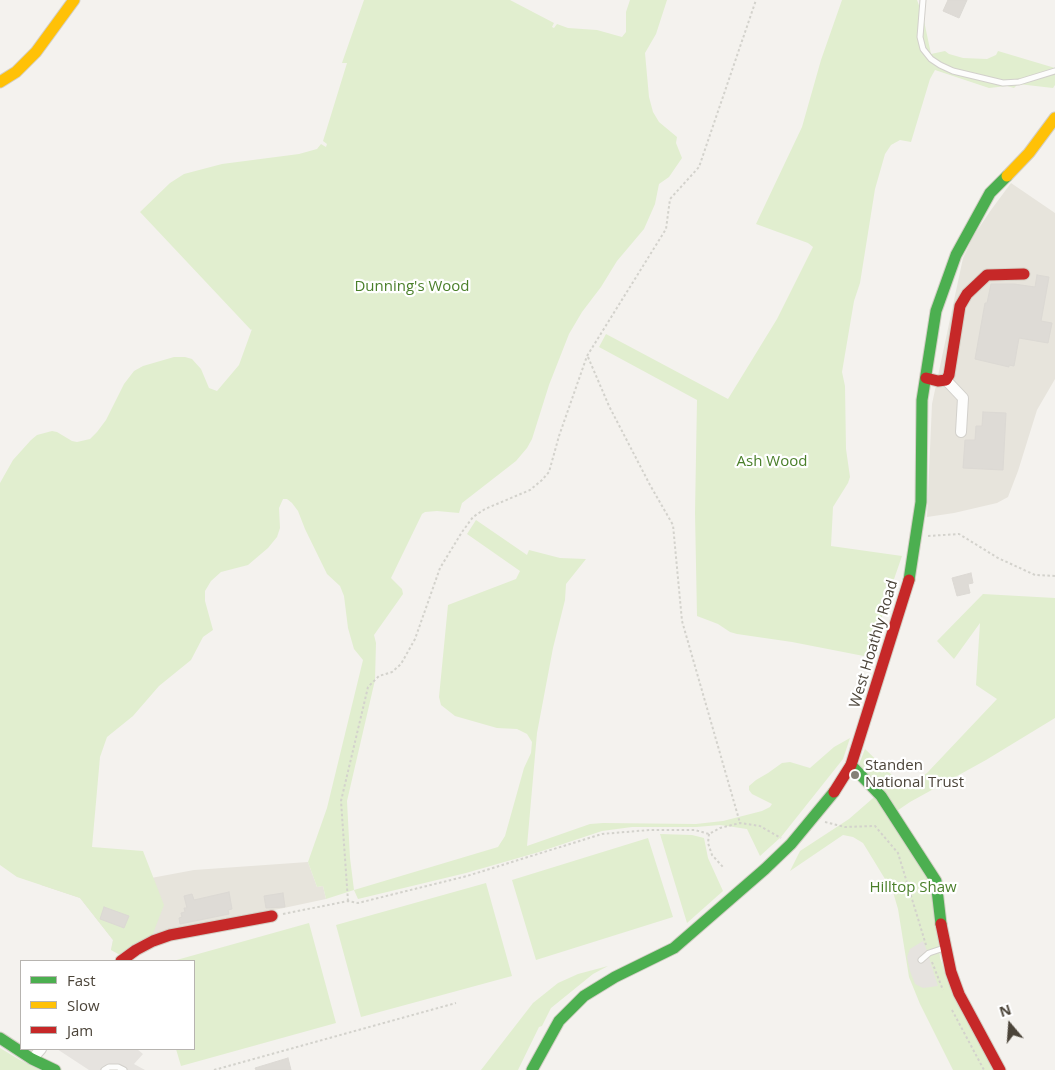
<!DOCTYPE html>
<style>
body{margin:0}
#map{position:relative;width:1055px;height:1070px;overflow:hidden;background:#f4f2ee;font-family:"Open Sans",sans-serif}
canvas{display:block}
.legend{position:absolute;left:20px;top:960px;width:175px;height:90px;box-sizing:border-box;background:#fff;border:1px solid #b7b4b0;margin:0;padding:6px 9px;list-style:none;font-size:15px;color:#4b4439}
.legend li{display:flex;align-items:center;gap:10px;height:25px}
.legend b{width:25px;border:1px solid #b7b4b0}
.north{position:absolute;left:985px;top:1000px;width:50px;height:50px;-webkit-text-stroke:4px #fff;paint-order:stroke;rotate:342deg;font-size:14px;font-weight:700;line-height:20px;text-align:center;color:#4b4439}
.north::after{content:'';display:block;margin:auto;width:18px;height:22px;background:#4b4439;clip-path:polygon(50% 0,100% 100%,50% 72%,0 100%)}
</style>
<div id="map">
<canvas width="1055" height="1070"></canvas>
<ul class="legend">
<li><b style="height:6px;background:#4caf50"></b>Fast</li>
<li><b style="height:6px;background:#ffc107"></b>Slow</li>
<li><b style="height:6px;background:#c62828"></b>Jam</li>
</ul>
<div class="north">N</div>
</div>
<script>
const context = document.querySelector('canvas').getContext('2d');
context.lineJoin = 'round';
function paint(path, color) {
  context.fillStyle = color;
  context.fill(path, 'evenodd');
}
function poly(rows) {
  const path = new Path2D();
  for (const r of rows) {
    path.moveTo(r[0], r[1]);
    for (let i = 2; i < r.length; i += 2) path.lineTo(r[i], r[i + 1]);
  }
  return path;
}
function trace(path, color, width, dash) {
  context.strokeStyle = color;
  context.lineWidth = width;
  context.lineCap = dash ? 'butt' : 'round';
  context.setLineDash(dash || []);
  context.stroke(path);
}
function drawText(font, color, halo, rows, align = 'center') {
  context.font = font + ' "Open Sans",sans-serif';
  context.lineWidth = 4.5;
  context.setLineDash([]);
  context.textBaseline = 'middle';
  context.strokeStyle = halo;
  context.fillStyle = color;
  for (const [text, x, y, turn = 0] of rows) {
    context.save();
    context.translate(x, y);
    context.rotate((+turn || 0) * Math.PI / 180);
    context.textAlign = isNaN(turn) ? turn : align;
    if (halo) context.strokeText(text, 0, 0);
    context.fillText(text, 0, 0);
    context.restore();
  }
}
paint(poly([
 [1011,183,1055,213,1055,379,1037,410,1018,471,1008,497,997,503,954,513,927,517,932,404,963,258,974,235,991,210],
 [92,847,135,881,194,870,308,862,317,887,323,886,326,899,152,936,111,950,113,940,80,898,41,885]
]), '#e7e4dc');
paint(poly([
 [364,0,510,0,554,23,552,27,554,28,557,24,568,28,597,30,622,37,626,32,626,12,630,0,667,0,656,34,645,53,649,97,653,112,659,122,677,137,676,143,682,158,669,177,659,184,655,204,644,229,617,261,601,287,582,312,569,334,549,385,532,439,527,448,516,461,462,503,459,513,437,511,425,512,422,514,391,578,402,589,403,594,374,635,376,643,375,680,347,801,350,858,354,890,498,847,505,836,524,768,531,753,532,742,527,734,517,729,497,728,455,716,441,705,439,697,448,605,516,579,520,571,467,534,476,520,527,555,529,550,560,558,586,559,566,584,565,600,553,648,537,733,527,846,590,824,603,823,696,824,723,821,762,811,770,807,772,804,752,794,749,790,749,786,756,780,768,773,782,763,790,762,810,768,834,747,850,738,843,759,781,837,760,856,747,829,720,825,696,827,632,827,602,831,539,852,466,873,358,899,354,890,326,899,323,886,317,887,308,862,327,808,363,660,354,649,348,628,344,596,340,586,327,574,305,529,298,511,292,503,287,499,283,499,279,508,280,528,277,537,268,548,248,565,221,572,211,581,205,591,205,601,213,630,203,637,191,660,159,686,133,716,107,737,100,757,92,847,143,851,164,905,152,936,120,955,111,950,113,940,80,898,17,877,0,865,0,483,13,460,31,440,37,435,52,431,57,432,72,441,77,442,90,439,97,432,106,420,124,384,134,371,143,366,174,357,185,357,192,359,201,369,209,388,217,391,239,365,252,329,251,330,140,212,170,183,184,174,222,164,299,154,317,149,321,144,326,147,327,144,323,141,347,63,342,63,343,60],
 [842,0,917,0,923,16,931,54,945,51,949,54,963,58,987,59,996,55,998,51,1055,68,1055,85,1053,88,1018,84,1014,88,1007,86,989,88,935,70,930,79,911,142,900,140,891,145,885,154,875,189,860,283,854,301,842,372,845,386,846,449,850,477,848,483,833,507,831,546,902,556,884,608,875,651,878,652,874,658,792,642,737,634,730,632,718,624,697,616,695,513,697,400,599,347,606,334,728,399,777,319,813,247,808,243,756,224,802,127,821,60],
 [983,594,1055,598,1055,718,986,760,910,802,888,817,931,880,936,911,940,958,954,997,994,1070,953,1070,920,1004,909,977,898,909,893,892,863,843,853,837,843,835,790,871,800,851,849,819,880,792,858,767,865,749,895,778,902,788,927,773,997,699,976,685,980,623,954,659,937,641],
 [660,834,692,835,704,838,708,858,723,891,687,923],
 [648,838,673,917,536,960,512,880],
 [486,883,512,976,361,1017,336,925],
 [309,923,336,1023,181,1066,176,1049,194,1049,194,961,173,961],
 [608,966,593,974,551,1008,542,1026,539,1027,518,1070,481,1070,533,1003,558,983,578,974],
 [0,1048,20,1060,40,1070,0,1070]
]), '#e1eecf');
paint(poly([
 [923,941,926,948,938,986,923,988,915,984,910,971,907,957,910,949],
 [57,1049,137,1049,143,1054,134,1064,145,1070,89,1070]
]), '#e6e3df');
const building = poly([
 [948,0,967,0,959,18,943,11,948,0],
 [1037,275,1049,277,1041,321,1052,323,1048,343,1019,338,1014,366,1009,365,1009,367,975,359,985,303,987,303,991,284,1014,284,1035,287,1037,275],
 [983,412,1006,413,1003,470,963,468,965,440,975,440,976,426,982,426,983,412],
 [971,573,973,583,968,584,970,593,957,596,952,578,971,573],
 [229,892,232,909,228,910,229,914,180,924,179,918,182,917,181,913,185,912,184,908,187,908,184,896,192,894,194,900,229,892],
 [283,893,285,907,266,908,264,896,283,893],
 [104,907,129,916,124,928,100,919,104,907],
 [288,1058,291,1070,256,1070,255,1068,288,1058]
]);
paint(building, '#dedbd6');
trace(building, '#dcd9d4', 1);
const lane = poly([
 [923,0,920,37,923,49,931,59,940,65,953,71,1003,83,1019,82,1055,71],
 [921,960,929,953,944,948],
 [104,1070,109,1067,118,1067,124,1070]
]);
const street = poly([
 [946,380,963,398,961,432],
 [32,1059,41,1049]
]);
const fast = poly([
 [909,580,921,502,922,400,936,311,956,255,990,193,1007,176],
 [851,765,881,796,936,881,941,924],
 [0,1038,32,1059,55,1070],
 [532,1070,559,1021,584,996,615,977,674,948,765,869,791,844,834,792]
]);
const slow = poly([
 [0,82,16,72,36,52,74,0],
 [1007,176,1029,153,1055,118]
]);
const jam = poly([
 [926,378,938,381,946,380,949,375,960,306,967,294,987,275,1024,274],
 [834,792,851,765,909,580],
 [941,924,951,972,959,994,1000,1070],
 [121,961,136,950,153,941,170,935,272,916]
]);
trace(lane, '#d2d0cb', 7);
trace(street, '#d2d0cb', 12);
trace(fast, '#d3cfc5', 13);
trace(slow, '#d3cfc5', 13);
trace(jam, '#d3cfc5', 13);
trace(poly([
 [588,357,609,406,650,485,673,525,682,621,740,823],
 [928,536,959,534,998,558,1035,575,1055,576],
 [825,822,845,827,875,826,898,853,926,945],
 [709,834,708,843,712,855,723,867],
 [348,901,341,801,368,687,379,676,392,672,401,664,415,639,440,568,462,532,473,517,485,509,530,490,542,480,549,472,559,436,587,356,666,229,670,199,699,167,756,0],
 [283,914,348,901,358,903,467,876,602,834,649,830,695,830,709,834,720,828,740,823,760,826,781,838],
 [932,962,943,990],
 [952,1010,984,1070],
 [214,1070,456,1003]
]), '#d3d2cc', 2, [2.5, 2.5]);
trace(lane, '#fdfdfc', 5);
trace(street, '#fdfdfc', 10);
trace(fast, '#4caf50', 11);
trace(slow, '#ffc107', 11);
trace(jam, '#c62828', 11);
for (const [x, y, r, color] of [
 [855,775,5,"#868178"]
]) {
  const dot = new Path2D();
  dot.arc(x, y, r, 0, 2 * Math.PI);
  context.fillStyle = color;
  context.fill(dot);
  trace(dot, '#fff', 2);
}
drawText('15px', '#4a7f2a', '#fff', [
 ["Dunning's Wood",412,287],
 ["Ash Wood",772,462],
 ["Hilltop Shaw",913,888]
]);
drawText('15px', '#4b4439', '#fff', [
 ["West Hoathly Road",874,644,-73]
]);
drawText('15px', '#4b4439', '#fff', [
 ["Standen",865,766],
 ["National Trust",865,783]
], 'left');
</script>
